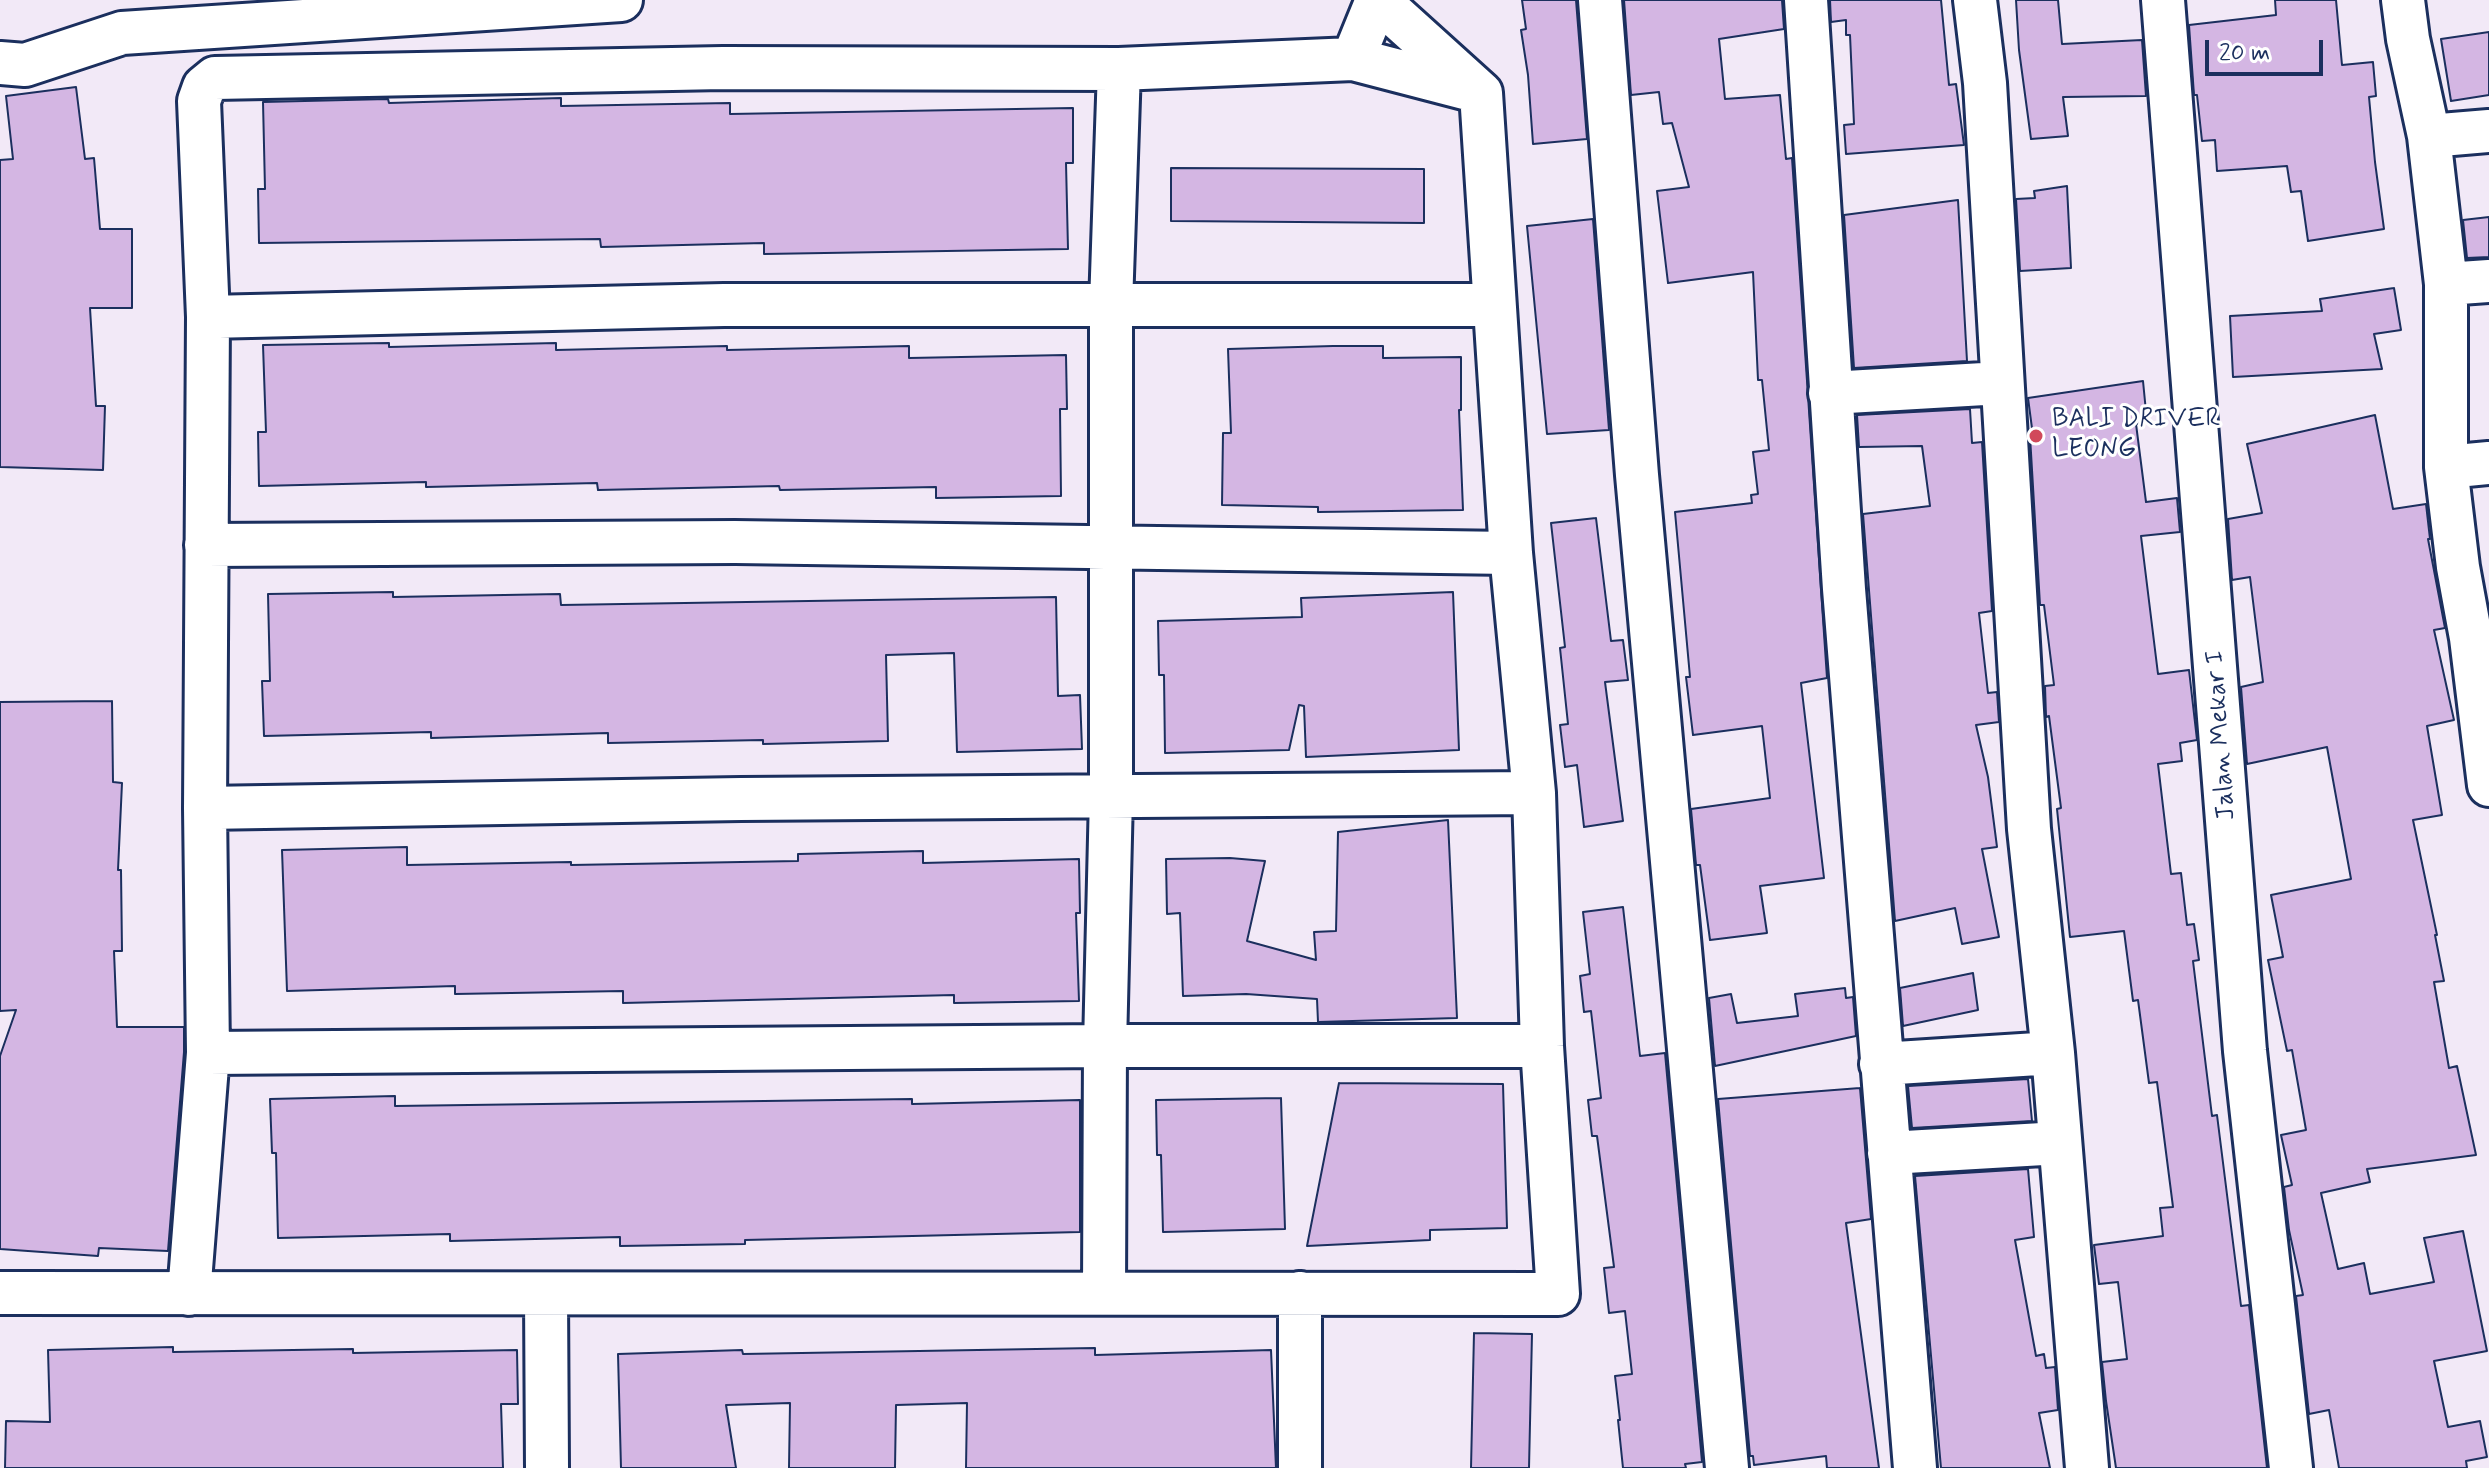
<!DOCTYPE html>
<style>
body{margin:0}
#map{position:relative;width:2489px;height:1468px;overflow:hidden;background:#f2e9f7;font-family:Mynerve,sans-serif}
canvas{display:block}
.scale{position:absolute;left:2205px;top:40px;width:118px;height:36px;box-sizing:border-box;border:4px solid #1b2f5e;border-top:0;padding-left:10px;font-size:24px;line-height:28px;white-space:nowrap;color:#1b2f5e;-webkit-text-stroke:6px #fff;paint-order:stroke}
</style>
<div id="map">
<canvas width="2489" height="1468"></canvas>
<div class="scale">20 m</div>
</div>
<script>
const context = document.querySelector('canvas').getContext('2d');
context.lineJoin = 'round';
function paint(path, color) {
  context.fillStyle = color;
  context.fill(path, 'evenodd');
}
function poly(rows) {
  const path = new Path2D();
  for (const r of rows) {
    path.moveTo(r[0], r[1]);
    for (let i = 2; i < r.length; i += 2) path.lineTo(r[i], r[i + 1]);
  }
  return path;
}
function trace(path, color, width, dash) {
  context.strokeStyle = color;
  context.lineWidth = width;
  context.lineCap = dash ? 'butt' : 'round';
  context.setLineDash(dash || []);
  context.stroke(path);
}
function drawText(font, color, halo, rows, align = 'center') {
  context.font = font + ' Mynerve,sans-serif';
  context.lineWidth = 6;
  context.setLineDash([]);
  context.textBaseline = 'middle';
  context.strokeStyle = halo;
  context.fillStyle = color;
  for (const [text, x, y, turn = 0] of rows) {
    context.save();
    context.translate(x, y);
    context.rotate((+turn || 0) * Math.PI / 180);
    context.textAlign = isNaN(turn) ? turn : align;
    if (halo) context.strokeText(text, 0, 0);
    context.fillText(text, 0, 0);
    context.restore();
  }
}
const building = poly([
 [1522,0,1576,0,1587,139,1533,144,1528,75,1521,30,1526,29,1522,0],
 [1624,0,1782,0,1784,29,1719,39,1725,99,1780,95,1786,159,1792,158,1827,678,1801,683,1824,878,1760,886,1767,933,1710,940,1700,865,1696,865,1691,809,1770,798,1762,726,1693,735,1686,677,1690,677,1675,512,1752,503,1751,495,1758,494,1753,452,1769,450,1762,380,1758,380,1753,272,1668,283,1657,191,1689,187,1672,123,1663,124,1659,92,1631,95,1624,0],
 [1830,0,1941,0,1949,85,1956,84,1964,145,1846,154,1844,125,1854,124,1850,35,1846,35,1846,20,1831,22,1830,0],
 [2016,0,2058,0,2062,44,2142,40,2146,96,2063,97,2068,136,2031,139,2019,50,2016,0],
 [2275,0,2336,0,2342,65,2373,62,2376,96,2369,97,2375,162,2384,229,2308,241,2301,191,2291,192,2287,166,2217,171,2215,140,2202,141,2197,95,2194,95,2189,25,2276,15,2275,0],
 [2489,32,2489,95,2451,101,2441,39,2489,32],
 [76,87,85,159,94,158,100,229,132,229,132,308,90,308,96,406,105,406,103,470,0,467,0,160,13,159,6,96,76,87],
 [561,98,561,106,730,103,730,114,1073,108,1073,163,1066,163,1068,249,764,254,764,243,601,247,600,239,259,243,258,189,265,189,263,102,388,99,389,103,561,98],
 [1171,168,1424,169,1424,223,1171,221,1171,168],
 [2067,186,2071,268,2020,271,2016,199,2035,198,2034,191,2067,186],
 [1958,200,1967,361,1854,368,1844,215,1958,200],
 [2489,217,2489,257,2467,258,2463,220,2489,217],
 [1593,219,1609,430,1547,434,1527,226,1593,219],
 [2394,288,2401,330,2374,334,2382,369,2233,377,2230,316,2322,311,2320,299,2394,288],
 [389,343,389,347,556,343,556,350,727,346,727,350,909,346,909,358,1066,355,1067,409,1060,409,1061,496,936,498,936,487,780,490,779,486,598,490,597,483,426,487,426,482,259,486,258,432,266,432,263,345,389,343],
 [1333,346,1383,346,1383,358,1461,357,1461,410,1459,410,1463,510,1318,512,1318,507,1222,505,1223,433,1231,433,1228,349,1333,346],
 [2143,381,2147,422,2136,424,2146,502,2177,498,2180,532,2141,536,2158,674,2189,670,2197,740,2180,743,2182,761,2158,764,2171,874,2181,873,2187,925,2194,924,2199,960,2193,961,2212,1116,2217,1115,2241,1306,2249,1305,2267,1468,2116,1468,2106,1401,2102,1362,2127,1359,2118,1282,2099,1284,2094,1245,2163,1236,2160,1208,2173,1207,2157,1082,2149,1083,2138,1000,2133,1001,2124,931,2070,937,2057,809,2061,808,2049,716,2046,717,2045,686,2054,685,2044,605,2040,605,2030,436,2033,436,2028,398,2143,381],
 [1970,409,1972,443,1982,442,1992,611,1979,613,1988,693,1997,692,1999,722,1976,725,1988,777,1997,847,1982,849,1999,937,1962,944,1955,908,1895,921,1863,514,1930,506,1922,446,1859,447,1857,415,1970,409],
 [2375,415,2393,509,2426,504,2430,539,2428,539,2445,628,2434,630,2454,720,2427,726,2442,815,2413,820,2437,935,2435,935,2444,981,2434,982,2449,1068,2457,1066,2476,1155,2367,1169,2370,1182,2321,1193,2338,1269,2364,1263,2370,1294,2434,1282,2424,1238,2463,1231,2487,1351,2434,1361,2448,1427,2480,1421,2487,1457,2466,1461,2467,1468,2339,1468,2329,1410,2309,1414,2296,1296,2303,1295,2289,1230,2284,1187,2292,1185,2281,1135,2306,1130,2292,1050,2287,1051,2268,960,2283,957,2271,895,2351,879,2327,747,2247,764,2241,687,2263,682,2250,577,2232,580,2228,519,2262,513,2247,444,2375,415],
 [1596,518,1611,641,1623,640,1628,680,1605,682,1623,821,1584,827,1577,765,1565,767,1560,725,1568,724,1560,648,1565,647,1551,523,1596,518],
 [393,592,393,597,560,594,561,605,1056,597,1058,696,1080,695,1082,749,957,752,954,653,886,655,888,741,763,744,763,740,608,743,608,733,431,738,431,732,264,736,262,681,270,681,268,594,393,592],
 [1453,592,1459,750,1306,757,1304,706,1299,705,1289,750,1165,753,1164,675,1159,675,1158,621,1302,617,1301,598,1453,592],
 [112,701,113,782,122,783,118,870,121,870,122,951,114,951,117,1027,184,1027,184,1052,168,1251,99,1248,98,1256,0,1249,0,1056,16,1010,0,1011,0,702,112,701],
 [1448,820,1457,1018,1318,1022,1317,999,1246,994,1183,996,1180,913,1167,914,1166,859,1230,858,1265,861,1247,941,1316,960,1314,932,1336,931,1338,832,1448,820],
 [407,847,407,865,571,862,571,865,798,861,798,854,923,851,923,863,1079,859,1080,913,1076,913,1079,1001,954,1003,954,995,623,1003,623,991,455,994,455,986,287,991,282,850,407,847],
 [1623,907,1640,1056,1665,1053,1702,1462,1685,1464,1686,1468,1623,1468,1618,1420,1620,1420,1615,1376,1632,1374,1625,1311,1609,1313,1604,1268,1614,1267,1597,1136,1592,1136,1588,1100,1601,1098,1591,1011,1584,1012,1580,976,1590,974,1583,912,1623,907],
 [1973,973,1978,1010,1903,1026,1900,988,1973,973],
 [1845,988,1846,998,1853,997,1856,1036,1715,1066,1709,998,1731,994,1737,1023,1798,1016,1795,994,1845,988],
 [2028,1079,2032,1121,1912,1128,1908,1086,2028,1079],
 [1339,1083,1503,1084,1507,1228,1430,1230,1430,1240,1307,1246,1339,1083],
 [1860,1088,1871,1219,1846,1223,1879,1468,1827,1468,1826,1456,1754,1465,1753,1456,1750,1456,1718,1099,1860,1088],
 [395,1096,395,1106,912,1099,912,1104,1080,1100,1080,1232,745,1240,745,1244,620,1246,620,1237,450,1241,450,1234,278,1238,276,1153,272,1153,270,1099,395,1096],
 [1281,1098,1285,1229,1163,1232,1161,1155,1157,1155,1156,1100,1281,1098],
 [2028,1169,2034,1237,2015,1240,2036,1356,2044,1354,2046,1368,2055,1367,2058,1410,2039,1413,2050,1468,1941,1468,1915,1176,2028,1169],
 [1474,1333,1532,1334,1529,1468,1471,1468,1474,1333],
 [173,1347,173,1352,353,1349,353,1353,517,1350,518,1404,501,1404,503,1468,5,1468,6,1421,50,1422,48,1350,173,1347],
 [1095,1348,1095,1355,1271,1350,1276,1468,966,1468,967,1403,896,1405,895,1468,789,1468,790,1403,726,1405,736,1468,621,1468,618,1354,742,1350,743,1354,1095,1348]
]);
paint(building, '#d4b6e3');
trace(building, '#1b2f5e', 2);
const street = poly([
 [1600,0,1637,475,1727,1468],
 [1806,0,1844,589,1915,1468],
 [1975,0,1985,83,2029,829,2053,1053,2087,1468],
 [2163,0,2245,1051,2291,1468],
 [2403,0,2408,39,2429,136,2446,284,2446,467,2458,567,2471,638,2489,785],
 [1353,59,1472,90],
 [0,63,25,65,122,33,621,0],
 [1119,69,1353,59,1377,0],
 [2429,136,2489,131],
 [2446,284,2489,281],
 [1830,393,2001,383],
 [2446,467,2489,463],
 [206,545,735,542,1511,553],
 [205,808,741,799,1534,793],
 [208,1053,1105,1046,1542,1046],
 [1881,1064,2053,1053],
 [1889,1153,2060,1143],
 [0,1293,1558,1294,1542,1046,1534,793,1511,553,1481,93,1378,0],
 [1104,1293,1105,1046,1111,796,1111,305,1119,69,723,68,215,78,204,87,199,101,208,317,724,305,1494,305],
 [189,1294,208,1053,205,808,208,317],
 [546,1294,547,1468],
 [1300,1468,1300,1293]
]);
trace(street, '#1b2f5e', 48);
trace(street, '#fff', 42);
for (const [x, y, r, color] of [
 [2036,436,8,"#d1495b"]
]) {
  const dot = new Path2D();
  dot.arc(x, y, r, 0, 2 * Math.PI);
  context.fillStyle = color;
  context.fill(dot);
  trace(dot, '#fff', 3);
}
drawText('26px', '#1b2f5e', '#fff', [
 ["BALI DRIVER",2052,421],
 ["LEONG",2052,451]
], 'left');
drawText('26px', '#1b2f5e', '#fff', [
 ["Jalan Mekar I",2222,735,-94]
]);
</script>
